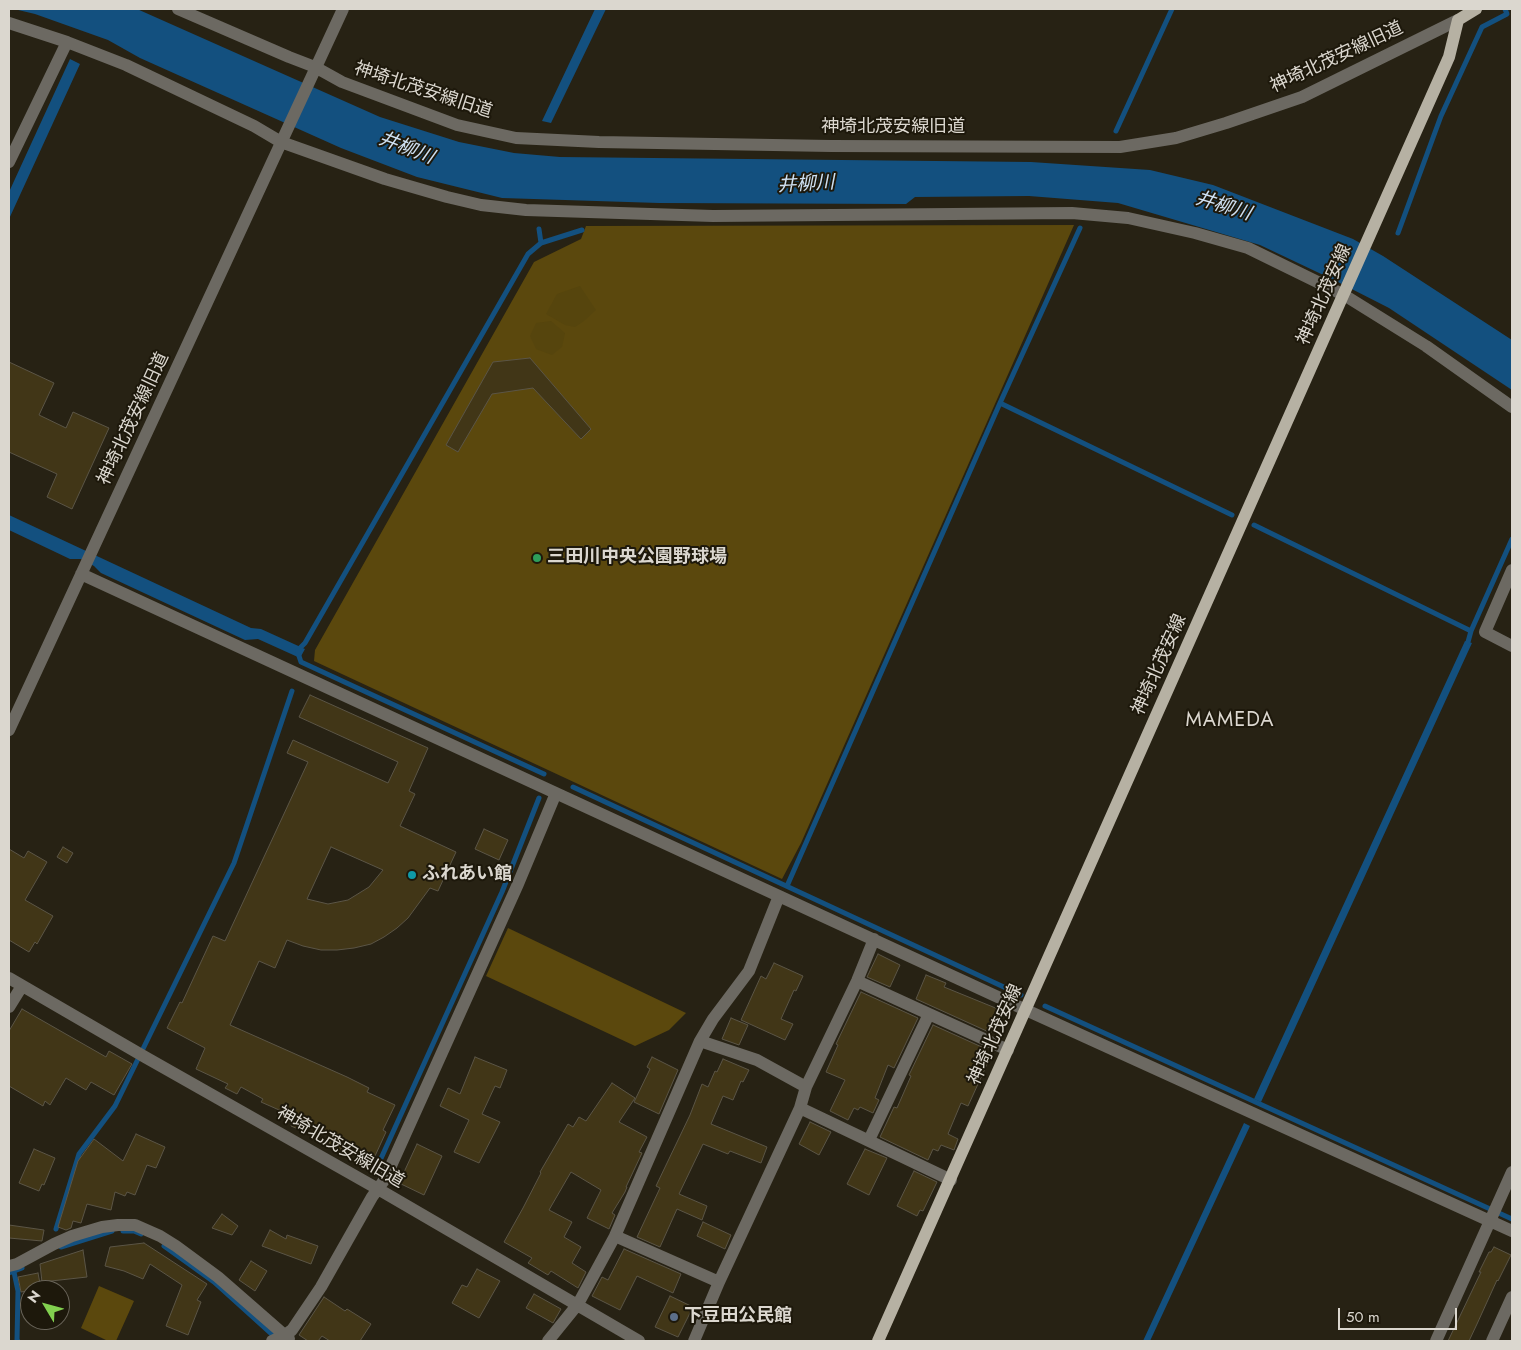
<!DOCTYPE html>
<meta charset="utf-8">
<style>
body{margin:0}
#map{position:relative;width:1521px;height:1350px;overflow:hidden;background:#272214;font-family:Jost,sans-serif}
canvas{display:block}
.frame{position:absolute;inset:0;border:10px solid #dbd7cf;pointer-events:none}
.north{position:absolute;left:20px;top:1280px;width:50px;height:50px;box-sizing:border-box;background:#1d180b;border:1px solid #696459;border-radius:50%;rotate:307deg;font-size:14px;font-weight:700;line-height:20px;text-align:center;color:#dbd7cf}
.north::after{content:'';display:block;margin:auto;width:18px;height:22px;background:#82d04f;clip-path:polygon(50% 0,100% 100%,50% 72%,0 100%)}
.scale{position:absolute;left:1338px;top:1308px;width:119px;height:22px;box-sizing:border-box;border:2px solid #dbd7cf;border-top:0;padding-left:6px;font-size:15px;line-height:18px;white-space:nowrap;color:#dbd7cf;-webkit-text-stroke:4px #1d180b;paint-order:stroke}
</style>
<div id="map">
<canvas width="1521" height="1350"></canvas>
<div class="frame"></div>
<div class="north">N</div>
<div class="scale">50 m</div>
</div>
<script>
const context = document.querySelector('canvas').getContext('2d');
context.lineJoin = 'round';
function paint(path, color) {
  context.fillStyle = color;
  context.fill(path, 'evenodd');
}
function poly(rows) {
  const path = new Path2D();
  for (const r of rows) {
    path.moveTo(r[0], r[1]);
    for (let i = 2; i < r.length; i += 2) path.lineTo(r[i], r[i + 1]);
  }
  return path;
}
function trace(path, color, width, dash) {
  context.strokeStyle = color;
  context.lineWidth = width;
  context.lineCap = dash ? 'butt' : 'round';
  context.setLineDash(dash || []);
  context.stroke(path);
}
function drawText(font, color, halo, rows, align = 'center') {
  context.font = font + ' Jost,"Noto Sans JP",sans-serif';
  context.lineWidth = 4;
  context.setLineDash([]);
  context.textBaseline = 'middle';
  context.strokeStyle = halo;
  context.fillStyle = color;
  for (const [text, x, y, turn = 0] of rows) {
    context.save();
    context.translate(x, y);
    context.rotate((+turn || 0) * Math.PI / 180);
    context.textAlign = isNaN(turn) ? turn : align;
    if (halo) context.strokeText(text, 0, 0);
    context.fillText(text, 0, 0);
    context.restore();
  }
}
paint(poly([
 [1074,225,801,843,782,879,314,661,315,650,534,262,581,239,586,226],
 [508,928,686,1013,669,1030,635,1046,486,976],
 [99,1286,134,1301,116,1341,108,1341,81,1328]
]), '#5b480d');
paint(poly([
 [580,286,596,310,584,321,575,327,565,325,546,314,557,294],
 [551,321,565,333,562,347,552,355,536,349,530,336,536,323]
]), '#56450d');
paint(poly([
 [14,9,137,9,380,117,459,142,514,153,560,157,1031,162,1150,170,1213,185,1353,239,1383,256,1512,340,1512,390,1389,308,1336,281,1260,245,1118,203,1029,196,915,197,906,204,659,203,502,198,417,177,341,148,140,58,108,40,35,14],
 [595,9,606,9,551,123,542,121],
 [70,59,80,64,9,219,9,192],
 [9,515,251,628,261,629,305,649,300,658,258,639,245,640,101,573,94,566,81,559,70,559,9,530],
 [1465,641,1472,643,1261,1102,1254,1099],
 [1244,1123,1250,1126,1150,1341,1143,1341]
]), '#13507f');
trace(poly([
 [1116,131,1172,9],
 [1398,233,1441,116,1482,27,1507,14,1505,9],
 [541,243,582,230],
 [1000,403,1232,515],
 [1254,525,1471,631],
 [1468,642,1471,631,1512,539],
 [298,650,305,643,528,254,541,243,539,229],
 [298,653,301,662,544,774],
 [573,787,1021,995],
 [787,886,1000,403,1080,228],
 [1045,1006,1512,1219],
 [378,1165,502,892,539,798],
 [56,1229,79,1154,115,1106,234,863,292,691],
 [123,1231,134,1231,141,1234],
 [164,1246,214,1282,277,1339],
 [61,1247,112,1231],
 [14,1272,18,1291,17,1340,18,1341],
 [9,1273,22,1268]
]), '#13507f', 5);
const building = poly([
 [530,358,591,429,581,439,533,388,492,394,458,452,446,445,493,362,530,358],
 [9,362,54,383,39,415,66,428,73,412,109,428,72,509,47,497,57,474,9,452,9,362],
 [310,695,428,748,409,791,415,794,400,826,456,852,438,891,430,888,408,918,397,928,384,937,371,944,354,948,337,950,321,950,303,946,287,940,275,968,259,961,230,1025,347,1077,369,1088,367,1092,395,1105,383,1130,386,1132,375,1156,344,1143,340,1151,328,1146,333,1135,308,1124,305,1132,291,1126,295,1117,261,1102,263,1099,241,1087,237,1094,225,1088,228,1084,196,1069,205,1048,167,1028,180,1002,182,1003,213,936,225,941,308,762,287,753,293,740,388,783,398,762,299,717,310,695],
 [331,847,383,870,369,887,348,900,328,904,307,899,331,847],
 [484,829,508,840,499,860,475,849,484,829],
 [63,847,73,853,67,863,57,857,63,847],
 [9,849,24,858,28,851,47,862,25,900,53,916,37,944,35,942,29,952,9,940,9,849],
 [878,954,900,965,890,987,867,977,878,954],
 [774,963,803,976,796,991,794,990,781,1019,793,1024,785,1040,741,1020,761,976,766,979,774,963],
 [926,975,946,983,944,987,998,1009,995,1016,999,1017,991,1033,916,999,926,975],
 [861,992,918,1018,894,1068,888,1065,875,1098,879,1100,873,1113,860,1107,858,1110,854,1108,848,1120,830,1111,845,1080,826,1072,838,1045,836,1044,861,992],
 [22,1009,106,1057,109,1051,132,1064,114,1095,91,1082,86,1090,66,1078,50,1105,45,1101,43,1106,9,1086,9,1031,22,1009],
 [731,1018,748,1025,739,1045,722,1039,731,1018],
 [933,1025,984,1048,984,1050,986,1051,982,1060,988,1062,968,1106,961,1103,948,1134,958,1139,954,1150,941,1145,938,1151,933,1149,928,1160,880,1137,894,1107,897,1108,911,1076,909,1075,933,1025],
 [475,1057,507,1070,500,1088,495,1086,482,1114,500,1122,479,1163,454,1152,469,1120,440,1106,448,1088,460,1094,475,1057],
 [652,1057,678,1070,659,1114,634,1102,650,1069,647,1067,652,1057],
 [723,1059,749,1070,743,1082,741,1081,733,1100,723,1096,711,1124,767,1147,761,1163,730,1151,728,1154,703,1144,679,1194,707,1206,702,1220,677,1209,660,1247,637,1237,660,1188,656,1186,690,1115,702,1084,708,1087,715,1071,717,1072,723,1059],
 [612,1083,635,1098,619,1122,647,1137,639,1152,642,1153,626,1187,627,1187,625,1192,612,1213,615,1215,609,1229,587,1218,601,1190,571,1172,549,1210,572,1222,564,1237,581,1247,572,1263,586,1272,578,1288,551,1271,548,1275,528,1263,532,1258,504,1242,523,1208,541,1173,540,1172,568,1124,573,1127,579,1117,586,1121,612,1083],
 [810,1122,831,1132,819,1155,799,1144,810,1122],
 [136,1134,165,1147,156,1168,147,1165,135,1195,127,1192,125,1196,115,1192,111,1210,87,1204,81,1223,73,1221,71,1228,66,1230,58,1227,78,1161,94,1139,123,1161,136,1134],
 [417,1144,442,1156,424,1195,399,1183,417,1144],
 [34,1149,55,1158,44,1185,42,1184,39,1191,19,1183,34,1149],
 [865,1149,887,1158,869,1195,847,1184,865,1149],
 [914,1171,937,1182,923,1211,920,1210,917,1216,897,1206,914,1171],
 [222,1214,238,1226,232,1235,212,1228,222,1214],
 [703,1222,731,1235,725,1249,697,1236,703,1222],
 [9,1225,44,1230,42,1241,9,1238,9,1225],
 [270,1230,286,1239,287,1235,318,1246,311,1264,262,1246,270,1230],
 [144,1243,207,1284,197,1300,201,1302,188,1335,166,1326,182,1285,150,1264,143,1279,124,1271,105,1266,110,1247,144,1243],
 [1494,1247,1511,1255,1498,1281,1497,1280,1477,1324,1469,1341,1448,1341,1481,1272,1479,1272,1489,1252,1491,1252,1494,1247],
 [624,1249,681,1274,673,1293,637,1276,620,1310,592,1296,602,1277,608,1280,624,1249],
 [83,1250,87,1277,42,1282,40,1264,83,1250],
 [251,1261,267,1271,255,1291,239,1280,251,1261],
 [477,1269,500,1281,479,1318,452,1303,462,1285,467,1287,477,1269],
 [38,1273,41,1289,21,1292,18,1277,38,1273],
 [534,1294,561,1309,553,1323,526,1308,534,1294],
 [670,1296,693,1307,678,1337,655,1327,670,1296],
 [324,1297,345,1311,347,1309,371,1324,360,1341,330,1341,322,1336,318,1341,308,1341,299,1335,324,1297]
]);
paint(building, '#413617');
trace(building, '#5b5546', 1);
trace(poly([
 [178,9,289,57,315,67,342,82,457,125,516,138,599,142,831,146,1120,147,1176,138,1226,123,1302,97,1458,20],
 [9,23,67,42,126,65,254,126,281,142,385,179,447,197,481,205,526,210,713,216,1072,213,1128,218,1195,233,1248,248,1344,295,1426,346,1512,407],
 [9,162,67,42],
 [1512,570,1485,632,1512,646],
 [81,574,1026,1010,1512,1231],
 [9,730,343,9],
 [9,978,145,1057,378,1189,639,1341],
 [857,981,929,1014,869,1140],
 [9,1007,22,986],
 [929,1014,1008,1050],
 [700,1041,713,1019,749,971,779,896],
 [800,1108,951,1180],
 [9,1266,17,1264,54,1244,72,1236,102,1227,118,1225,135,1225,160,1236,176,1246,218,1277,289,1339],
 [719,1282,615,1236,700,1041,757,1060,806,1087],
 [272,1341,285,1335,292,1330,321,1287,372,1197,385,1179,518,884,556,793],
 [548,1341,578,1304,615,1236],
 [694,1341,719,1282,800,1108,806,1087,857,981,874,939],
 [1436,1341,1512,1172],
 [1492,1341,1512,1297]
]), '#6c6962', 12);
trace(poly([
 [878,1341,1449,57,1458,20,1476,9]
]), '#b6b1a3', 12);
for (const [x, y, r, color] of [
 [537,558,5,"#2e9e5b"],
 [412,875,5,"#0f9aa8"],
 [674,1317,5,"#5c6f8a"]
]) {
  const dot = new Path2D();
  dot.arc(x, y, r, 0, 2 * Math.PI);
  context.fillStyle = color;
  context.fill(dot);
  trace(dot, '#1d180b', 2);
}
drawText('18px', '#dbd7cf', '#1d180b', [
 ["神埼北茂安線旧道",1337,58,-25],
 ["神埼北茂安線旧道",423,91,18],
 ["神埼北茂安線旧道",893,128],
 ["神埼北茂安線",1325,295,-66],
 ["神埼北茂安線旧道",134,419,-65],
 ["神埼北茂安線",1160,665,-66],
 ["神埼北茂安線",996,1035,-66],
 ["神埼北茂安線旧道",340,1148,30]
]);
drawText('bold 18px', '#dbd7cf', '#1d180b', [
 ["三田川中央公園野球場",547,558],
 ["ふれあい館",422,875],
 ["下豆田公民館",684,1317]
], 'left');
drawText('italic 19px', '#cfe1f3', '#1d180b', [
 ["井柳川",406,149,21],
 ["井柳川",806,185,-3],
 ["井柳川",1223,207,17]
]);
context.letterSpacing = '1px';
drawText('20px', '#dbd7cf', '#1d180b', [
 ["MAMEDA",1230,721]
]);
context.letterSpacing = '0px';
</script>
